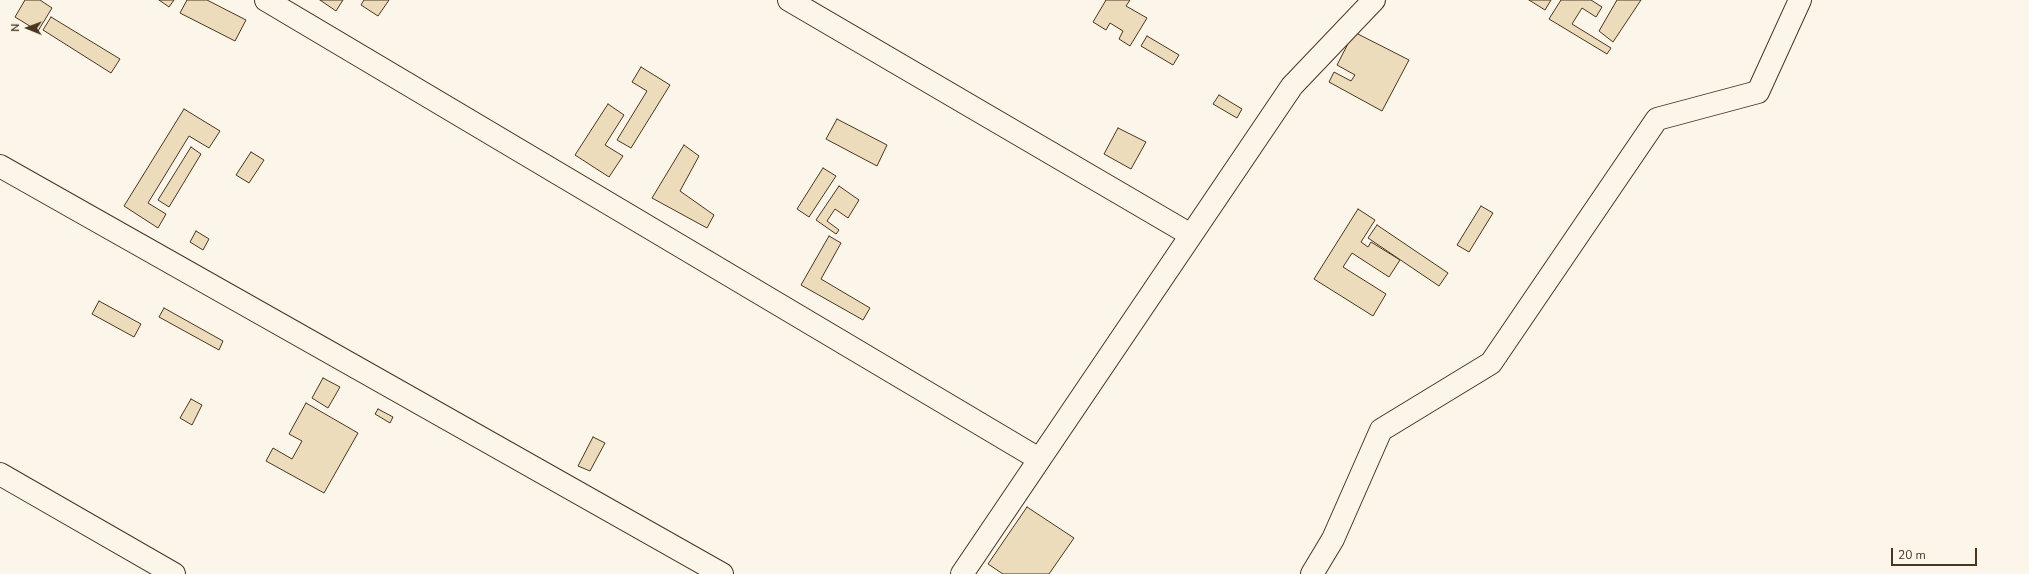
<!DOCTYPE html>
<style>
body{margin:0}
#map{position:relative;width:2029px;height:574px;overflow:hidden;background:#fbf6e9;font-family:"Nunito Sans",sans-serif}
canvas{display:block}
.north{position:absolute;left:8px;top:8px;width:40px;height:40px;-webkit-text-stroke:3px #fbf6e9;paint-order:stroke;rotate:271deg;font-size:11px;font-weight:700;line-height:16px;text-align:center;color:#4a3520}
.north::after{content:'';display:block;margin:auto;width:14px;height:18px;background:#4a3520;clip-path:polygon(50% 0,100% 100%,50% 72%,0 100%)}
.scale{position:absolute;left:1891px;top:548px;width:86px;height:18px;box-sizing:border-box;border:2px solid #4a3520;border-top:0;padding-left:5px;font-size:12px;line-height:14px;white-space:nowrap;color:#4a3520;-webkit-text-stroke:3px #fbf6e9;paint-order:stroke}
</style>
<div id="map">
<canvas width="2029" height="574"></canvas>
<div class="north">N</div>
<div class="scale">20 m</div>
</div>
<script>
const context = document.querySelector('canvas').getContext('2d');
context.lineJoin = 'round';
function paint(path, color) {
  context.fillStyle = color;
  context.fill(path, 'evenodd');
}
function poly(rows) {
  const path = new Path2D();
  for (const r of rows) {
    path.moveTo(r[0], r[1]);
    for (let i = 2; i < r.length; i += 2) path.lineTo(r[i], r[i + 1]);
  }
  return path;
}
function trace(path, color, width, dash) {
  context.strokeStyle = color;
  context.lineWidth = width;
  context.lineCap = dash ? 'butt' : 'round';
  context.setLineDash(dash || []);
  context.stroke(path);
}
const building = poly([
 [25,0,40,0,52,8,38,31,15,17,25,0],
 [159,0,174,0,169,7,159,0],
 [187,0,207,0,246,20,235,41,180,13,187,0],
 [320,0,343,0,336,11,320,0],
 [364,0,389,0,378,16,361,5,364,0],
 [1106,0,1130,0,1126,6,1147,18,1130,46,1119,39,1123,31,1110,23,1106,30,1093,22,1106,0],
 [1529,0,1551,0,1545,10,1529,0],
 [1561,0,1591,0,1602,7,1596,17,1582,8,1572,24,1611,48,1607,54,1549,19,1561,0],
 [1617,0,1641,0,1613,42,1599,31,1617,0],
 [51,17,120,59,111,73,43,30,51,17],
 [1354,32,1409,60,1382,111,1329,82,1334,72,1351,81,1355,75,1337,65,1354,32],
 [1147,36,1179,55,1173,65,1141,46,1147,36],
 [641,67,670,85,631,148,617,140,647,91,632,82,641,67],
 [1219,95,1242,109,1237,118,1213,104,1219,95],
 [608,104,624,115,605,145,623,156,609,177,575,155,608,104],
 [184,109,220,131,209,148,189,136,148,203,166,214,158,228,124,206,184,109],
 [837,119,887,145,877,166,826,139,837,119],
 [1118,128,1146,142,1131,169,1104,154,1118,128],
 [684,145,699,156,680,191,714,215,707,228,652,198,684,145],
 [191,147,201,154,169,207,158,200,191,147],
 [251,152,264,160,249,183,236,175,251,152],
 [823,168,836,176,809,217,797,209,823,168],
 [839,186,859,200,848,218,835,209,827,221,839,230,836,234,816,220,839,186],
 [1481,206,1493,213,1469,252,1457,245,1481,206],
 [1358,209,1375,220,1361,242,1368,247,1371,242,1400,260,1389,277,1352,253,1343,267,1386,294,1373,316,1314,279,1358,209],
 [1377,225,1448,273,1439,286,1368,238,1377,225],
 [196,231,209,239,203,250,190,242,196,231],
 [829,236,841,243,821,279,870,308,863,320,801,285,829,236],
 [99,301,141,324,134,337,92,314,99,301],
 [164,308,223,341,219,350,159,317,164,308],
 [323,378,340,387,328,408,312,398,323,378],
 [191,399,202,405,192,425,180,418,191,399],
 [306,403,358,433,324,493,266,461,273,448,292,459,302,441,289,434,306,403],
 [378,409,393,417,390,423,375,414,378,409],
 [593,437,605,443,590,471,578,466,593,437],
 [1027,507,1074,538,1049,574,1003,574,988,564,1027,507]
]);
paint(building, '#ecdcbc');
trace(building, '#4a3520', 1);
const minor = poly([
 [266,0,1039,459],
 [789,0,1191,235],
 [0,166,722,574],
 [0,474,174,574],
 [962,574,1292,86,1374,0],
 [1312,574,1333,539,1381,430,1491,363,1657,119,1758,92,1800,0]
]);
trace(minor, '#4a3520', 24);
trace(minor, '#fbf6e9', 22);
</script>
